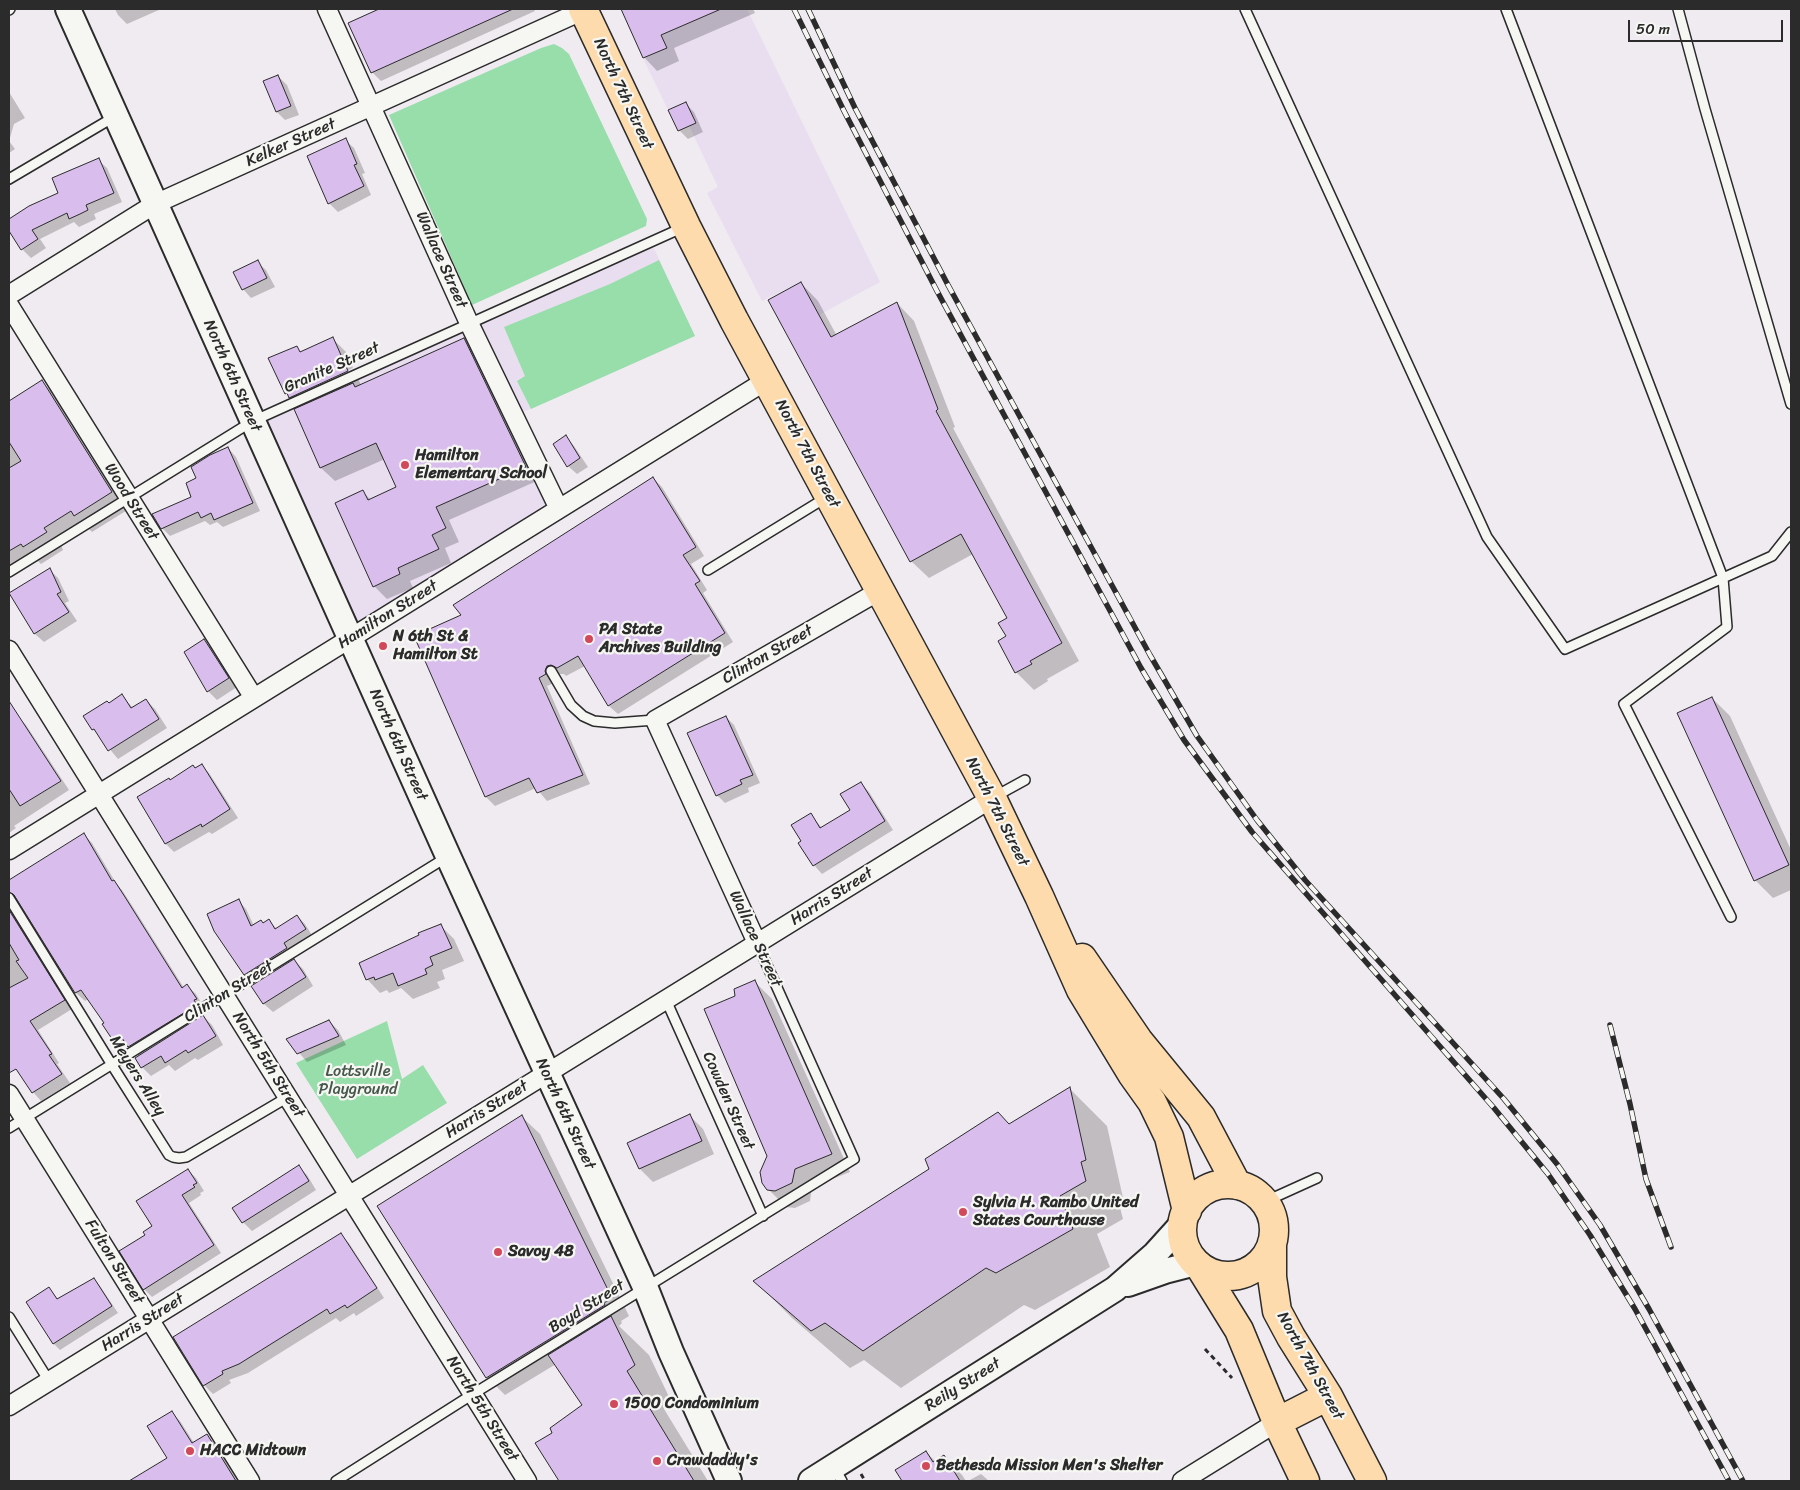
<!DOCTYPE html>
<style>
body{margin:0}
#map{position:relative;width:1800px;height:1490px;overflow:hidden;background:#f0ebf1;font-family:Sriracha,sans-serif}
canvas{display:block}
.frame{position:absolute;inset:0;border:10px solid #2b2b2b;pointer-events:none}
.scale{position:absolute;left:1628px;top:20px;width:155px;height:22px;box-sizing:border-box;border:2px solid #2b2b2b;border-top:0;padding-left:6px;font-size:15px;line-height:18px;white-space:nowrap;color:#2b2b2b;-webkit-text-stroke:4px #f6f6f2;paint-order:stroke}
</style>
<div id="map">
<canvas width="1800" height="1490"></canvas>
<div class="frame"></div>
<div class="scale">50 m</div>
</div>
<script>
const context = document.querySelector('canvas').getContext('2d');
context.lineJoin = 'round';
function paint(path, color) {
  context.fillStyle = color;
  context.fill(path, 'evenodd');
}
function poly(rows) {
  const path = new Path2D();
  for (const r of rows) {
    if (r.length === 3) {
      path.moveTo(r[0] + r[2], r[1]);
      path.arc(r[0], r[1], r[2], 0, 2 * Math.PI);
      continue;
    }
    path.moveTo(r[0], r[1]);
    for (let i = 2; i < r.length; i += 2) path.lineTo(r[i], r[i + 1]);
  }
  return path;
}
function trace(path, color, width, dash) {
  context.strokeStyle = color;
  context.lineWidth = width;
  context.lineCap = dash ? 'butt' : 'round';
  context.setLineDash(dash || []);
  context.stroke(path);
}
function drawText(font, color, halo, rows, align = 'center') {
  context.font = font + ' Sriracha,sans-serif';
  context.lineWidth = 4.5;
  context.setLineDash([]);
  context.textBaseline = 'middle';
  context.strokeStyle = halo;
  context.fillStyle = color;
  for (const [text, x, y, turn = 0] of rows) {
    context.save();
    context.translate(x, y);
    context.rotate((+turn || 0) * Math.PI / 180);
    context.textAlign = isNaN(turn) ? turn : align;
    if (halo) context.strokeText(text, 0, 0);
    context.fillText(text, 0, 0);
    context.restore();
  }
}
paint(poly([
 [721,9,747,9,880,282,819,315,801,282,762,301,707,193,718,187,689,126,686,102,668,110,643,58,667,48,661,35],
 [651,242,695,336,514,416,559,509,350,639,253,421]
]), '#e9def0');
paint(poly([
 [554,44,562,48,569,54,647,219,646,226,472,305,389,115,541,48],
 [659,260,695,336,531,409,517,381,525,376,504,327,610,284],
 [387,1021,402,1079,423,1065,447,1103,357,1159,296,1063]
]), '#97deab');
paint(poly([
 [115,9,161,9,127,24,118,15],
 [383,9,534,9,535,11,381,81,372,72,350,24],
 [622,9,753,9,755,13,674,48,679,61,657,71,644,57],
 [278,76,287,85,299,115,285,120,277,112],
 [9,92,25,118,14,124,9,141],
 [685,103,694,112,703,132,688,139,679,130],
 [345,140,354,148,365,173,362,174,371,195,338,212,329,203],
 [9,141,15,149,9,153],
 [98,160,107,168,122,202,94,214,96,219,79,227,74,222,40,239,46,248,31,258,22,249,9,229,9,221,30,207,60,194],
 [257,262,266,270,275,287,251,298,243,289],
 [801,283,818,301,837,336,897,303,914,321,955,427,953,428,1079,661,1047,679,1048,681,1034,690,1016,672,1000,641,1007,637,1009,619,973,554,929,578,911,561],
 [333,339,346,352,353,368,292,395,292,398,354,370,361,385,464,339,478,353,539,480,449,520,459,542,445,548,451,563,410,581,413,588,387,599,374,586,363,492,371,500,398,488,385,459,335,481,321,468,296,410,300,408,286,393,296,347,302,353],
 [42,382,59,399,129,509,92,532,88,528,61,545,63,550,41,564,38,561,12,577,9,574,9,403],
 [566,437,574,446,588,467,577,474,568,466],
 [228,448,236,457,260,511,223,527,217,522,210,525,205,521,170,536,162,528,193,497],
 [653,478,662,487,704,556,691,564,707,590,703,593,733,642,618,714,609,706,585,666,566,676,564,674,557,674,554,683,547,686,590,784,547,801,536,788,495,806,486,797,415,637,463,615],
 [49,569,58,578,69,601,65,603,77,621,44,642,35,634,10,594],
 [204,641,213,649,237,687,217,700,208,691],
 [122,696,133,708,146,700,155,709,167,728,118,759,93,729,109,704],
 [1712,698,1730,716,1791,850,1791,890,1773,898,1755,880],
 [9,709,14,718,17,716,26,725,69,790,14,826,16,828,9,833,9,780,10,779,9,777],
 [726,717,734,725,760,783,748,788,749,792,725,803,717,795],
 [201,765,209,773,238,818,212,834,209,832,174,852,166,844,138,797],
 [861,783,869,792,893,830,822,874,814,865,810,814,822,828,852,811],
 [84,835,92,843,116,883,122,890,133,907,184,988,187,986,196,994,204,1008,202,1009,204,1014,202,1015,212,1025,223,1045,198,1060,195,1058,175,1071,169,1065,151,1076,142,1067,136,1058,139,1056,127,1044,122,1047,113,1038,104,1025,106,1023,88,999,85,1001,76,993,18,900,11,904,12,911,72,1009,38,1030,59,1063,57,1064,70,1083,41,1101,33,1092,9,1057,9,888],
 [239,901,246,909,254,926,264,924,269,921,277,929,297,916,305,924,313,937,291,952,294,957,253,982,245,975,215,930],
 [441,926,454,939,464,961,442,970,445,979,437,982,440,988,413,999,401,988,389,993,387,990,380,993,367,979,421,936],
 [294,960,303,969,313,986,273,1012,264,1004,252,986],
 [754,981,772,999,850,1172,812,1187,810,1201,795,1208,786,1207,768,1189,768,1156,736,997],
 [329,1021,338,1030,346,1045,307,1062,288,1040],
 [1069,1088,1107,1126,1123,1198,1118,1200,1123,1219,1097,1234,1110,1267,1035,1310,1024,1305,901,1388,864,1360,850,1368,792,1318,755,1281,930,1169,1009,1125],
 [690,1116,703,1129,714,1154,653,1182,640,1169],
 [522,1117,540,1134,629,1316,621,1321,622,1323,619,1326,649,1355,672,1403,664,1409,708,1481,560,1481,537,1443,554,1433,584,1406,556,1364,505,1395,487,1377],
 [298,1167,307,1175,316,1190,252,1231,243,1222,234,1208],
 [188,1170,196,1178,204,1191,200,1193,201,1195,189,1203,221,1253,152,1297,144,1289,146,1235,154,1226],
 [340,1235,349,1243,384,1298,356,1316,354,1313,340,1322,336,1318,248,1373,229,1380,231,1383,213,1394,204,1385],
 [94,1279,100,1286,118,1313,60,1350,54,1344,27,1302,49,1289,59,1300],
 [171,1412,180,1421,194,1443,207,1435,215,1444,239,1481,132,1481,169,1459],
 [926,1452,936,1462,944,1457,962,1475,966,1481,903,1481,897,1470],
 [981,1474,989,1481,968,1481]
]), '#0003');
const building = poly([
 [379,9,513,9,371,73,348,23,379,9],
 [621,9,721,9,661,35,667,48,643,58,621,9],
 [278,75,291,106,276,112,263,81,278,75],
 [686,102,696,123,678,131,668,110,686,102],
 [346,138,357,164,354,165,364,186,328,204,307,156,346,138],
 [99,158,114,193,86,205,88,210,80,214,69,219,67,213,32,230,38,239,21,250,9,231,9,219,29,206,58,193,52,178,99,158],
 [258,260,267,278,242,290,233,272,258,260],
 [801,282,831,337,897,302,938,409,936,411,1062,643,1030,661,1032,664,1015,673,998,641,1006,636,998,623,1007,618,961,534,910,562,768,300,801,282],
 [333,337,348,371,289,398,287,393,285,394,268,358,297,346,300,352,333,337],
 [464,338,526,467,436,507,446,528,432,535,439,549,398,568,400,574,373,587,335,503,363,490,368,500,396,487,376,443,320,468,294,409,353,383,355,387,464,338],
 [42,380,112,492,74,516,71,511,44,528,47,532,23,547,21,544,9,551,9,468,21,461,9,442,9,401,42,380],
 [566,435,580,458,567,467,553,444,566,435],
 [228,447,253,503,214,520,211,513,201,518,198,512,161,529,152,514,191,497,186,483,196,478,191,467,210,455,228,447],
 [653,477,696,547,683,555,700,581,695,584,725,633,608,706,578,656,557,668,551,665,547,666,545,671,546,674,539,678,583,775,537,793,529,778,485,797,414,636,461,615,453,605,653,477],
 [50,568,61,592,57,594,69,612,34,634,9,593,50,568],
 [204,639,229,678,207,692,184,652,204,639],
 [122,694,131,708,146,699,159,719,108,751,94,729,92,730,83,716,107,701,109,703,122,694],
 [1712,697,1789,865,1754,881,1677,713,1712,697],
 [9,701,61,781,20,806,9,789,9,701],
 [726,716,753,775,740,780,742,784,716,796,687,733,726,716],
 [202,764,230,809,202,827,201,824,165,844,137,797,169,778,170,780,193,765,195,768,202,764],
 [861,782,885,821,813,866,798,843,801,841,791,825,811,813,820,828,850,810,840,794,861,782],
 [84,833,112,881,114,880,125,897,182,988,187,984,197,999,194,1000,197,1005,128,1047,120,1035,112,1039,102,1024,104,1023,81,990,75,993,14,895,9,892,9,880,84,833],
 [239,899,251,926,261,920,263,923,269,919,275,929,297,915,306,929,284,943,287,948,244,975,214,931,207,914,239,899],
 [9,910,65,1000,30,1021,52,1054,49,1055,62,1074,32,1093,16,1069,9,1073,9,988,28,978,16,961,19,960,9,943,9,910],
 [441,924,452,948,430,957,433,965,425,969,427,974,398,986,393,973,375,980,374,977,366,980,359,963,419,935,418,933,441,924],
 [294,959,306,977,263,1004,251,986,294,959],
 [755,980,832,1154,795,1169,792,1183,775,1191,767,1190,762,1183,760,1172,767,1156,704,1009,735,996,734,989,755,980],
 [203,1015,216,1036,188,1053,186,1050,165,1063,161,1056,141,1068,135,1058,203,1015],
 [329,1020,339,1036,297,1054,286,1039,329,1020],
 [1070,1087,1086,1160,1081,1162,1086,1181,1060,1196,1073,1229,996,1273,986,1268,863,1351,825,1323,811,1331,753,1281,929,1169,925,1159,998,1112,1009,1124,1070,1087],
 [690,1114,702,1141,639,1169,627,1143,690,1114],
 [522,1115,612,1298,604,1303,605,1305,486,1378,377,1206,522,1115],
 [299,1165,309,1181,242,1223,232,1208,299,1165],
 [188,1169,197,1183,193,1185,195,1187,182,1195,214,1245,143,1290,119,1251,145,1235,143,1232,152,1226,136,1201,188,1169],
 [341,1233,377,1288,347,1308,345,1305,330,1314,327,1309,239,1364,222,1371,223,1374,203,1386,173,1337,341,1233],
 [94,1278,112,1306,53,1344,26,1302,49,1287,57,1299,94,1278],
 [611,1316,635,1365,627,1371,694,1481,559,1481,535,1443,552,1433,550,1428,582,1405,548,1355,611,1316],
 [172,1411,192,1443,207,1434,236,1481,129,1481,167,1458,147,1426,172,1411],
 [926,1451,933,1462,944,1455,960,1481,902,1481,895,1470,926,1451]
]);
paint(building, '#d9beed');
trace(building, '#2b2b2b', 1);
const service = poly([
 [1245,9,1487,537,1565,649,1772,556,1791,532],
 [1506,9,1723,578,1727,627,1624,704,1731,917],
 [1678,9,1705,109,1791,404],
 [9,10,10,9],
 [9,179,114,117],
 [708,570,827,497],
 [9,572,253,421,684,227],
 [551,671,571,705,583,716,594,721,615,723,655,720],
 [994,797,1025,780],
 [9,898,112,1065,169,1155,173,1157,179,1158,186,1157,288,1097],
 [666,1000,763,1216],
 [9,1128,447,857],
 [1264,1202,1317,1178],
 [9,1317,49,1381],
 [834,1467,842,1481],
 [336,1481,473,1394,854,1159,757,943]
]);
const minor = poly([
 [327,9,469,323,559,509],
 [9,295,155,204,584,10],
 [9,305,254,698],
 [9,650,527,1481],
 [9,850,767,380],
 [757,943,655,720,881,590],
 [9,1094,250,1481],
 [9,1406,992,798],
 [1182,1481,1277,1422]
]);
const secondary = poly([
 [68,9,448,856,646,1289,671,1352,729,1481],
 [1128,1284,1165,1271,1196,1263],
 [811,1481,1115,1289,1155,1254,1183,1223]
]);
const primary = poly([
 [583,9,686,226,734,320,992,798,1039,896,1081,990,1132,1074,1152,1102,1169,1137,1187,1211],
 [1082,958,1138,1040,1201,1117,1237,1185],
 [1228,1230,46],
 [1272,1243,1272,1277,1277,1311,1291,1337,1328,1396,1372,1481],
 [1200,1267,1239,1330,1277,1422,1305,1481],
 [1277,1422,1328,1396]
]);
trace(service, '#2b2b2b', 12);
trace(minor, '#2b2b2b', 21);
trace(secondary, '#2b2b2b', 28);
trace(primary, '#2b2b2b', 31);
trace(poly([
 [1205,1349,1232,1378],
 [861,1474,865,1481]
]), '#2b2b2b', 3, [5, 4]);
trace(service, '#f6f6f2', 9);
trace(minor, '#f6f6f2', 18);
trace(secondary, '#f6f6f2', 24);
trace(primary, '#fedbac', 28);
const rail = poly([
 [794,9,844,111,937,291,1141,668,1184,740,1252,832,1494,1108,1548,1174,1590,1235,1635,1309,1729,1481],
 [808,9,855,108,948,285,1150,655,1197,736,1257,820,1305,880,1504,1099,1557,1164,1600,1225,1649,1309,1743,1481],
 [1610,1025,1630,1104,1646,1179,1671,1247]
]);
trace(rail, '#2b2b2b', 5.5);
trace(rail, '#f6f6f2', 4, [11]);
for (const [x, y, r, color] of [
 [405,465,5,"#d1495b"],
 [589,639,5,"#d1495b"],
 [383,646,5,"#d1495b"],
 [963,1212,5,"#d1495b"],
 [498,1252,5,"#d1495b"],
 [614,1404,5,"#d1495b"],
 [190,1451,5,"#d1495b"],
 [657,1461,5,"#d1495b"],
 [926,1466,5,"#d1495b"]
]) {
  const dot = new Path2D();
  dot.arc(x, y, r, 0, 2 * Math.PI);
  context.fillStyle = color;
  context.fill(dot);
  trace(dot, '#f6f6f2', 2);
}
drawText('16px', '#2b2b2b', '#f6f6f2', [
 ["North 7th Street",623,94,65],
 ["Kelker Street",291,143,-24],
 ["Wallace Street",441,260,66],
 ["Granite Street",332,368,-24],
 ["North 6th Street",232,376,66],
 ["North 7th Street",807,454,62],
 ["Wood Street",131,502,58],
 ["Hamilton Street",388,615,-32],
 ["Clinton Street",768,655,-30],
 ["North 6th Street",398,745,66],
 ["North 7th Street",997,812,63],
 ["Harris Street",832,897,-32],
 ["Wallace Street",755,939,65],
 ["Clinton Street",229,992,-32],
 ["North 5th Street",268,1065,58],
 ["Meyers Alley",137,1076,58],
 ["Cowden Street",728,1101,66],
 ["Harris Street",487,1110,-32],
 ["North 6th Street",565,1114,65],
 ["Fulton Street",114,1262,58],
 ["Boyd Street",587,1307,-32],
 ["Harris Street",143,1323,-32],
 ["North 7th Street",1310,1366,61],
 ["Reily Street",963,1385,-32],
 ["North 5th Street",482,1409,58]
]);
drawText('bold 16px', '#2b2b2b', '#f6f6f2', [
 ["Hamilton",415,456],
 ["Elementary School",415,474],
 ["PA State",599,630],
 ["Archives Building",599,648],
 ["N 6th St &",393,637],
 ["Hamilton St",393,655],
 ["Sylvia H. Rambo United",973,1203],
 ["States Courthouse",973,1221],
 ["Savoy 48",508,1252],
 ["1500 Condominium",624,1404],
 ["HACC Midtown",200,1451],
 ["Crawdaddy's",667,1461],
 ["Bethesda Mission Men's Shelter",936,1466]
], 'left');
drawText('16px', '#46584b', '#f6f6f2', [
 ["Lottsville",358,1072],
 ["Playground",358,1090]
]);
</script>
